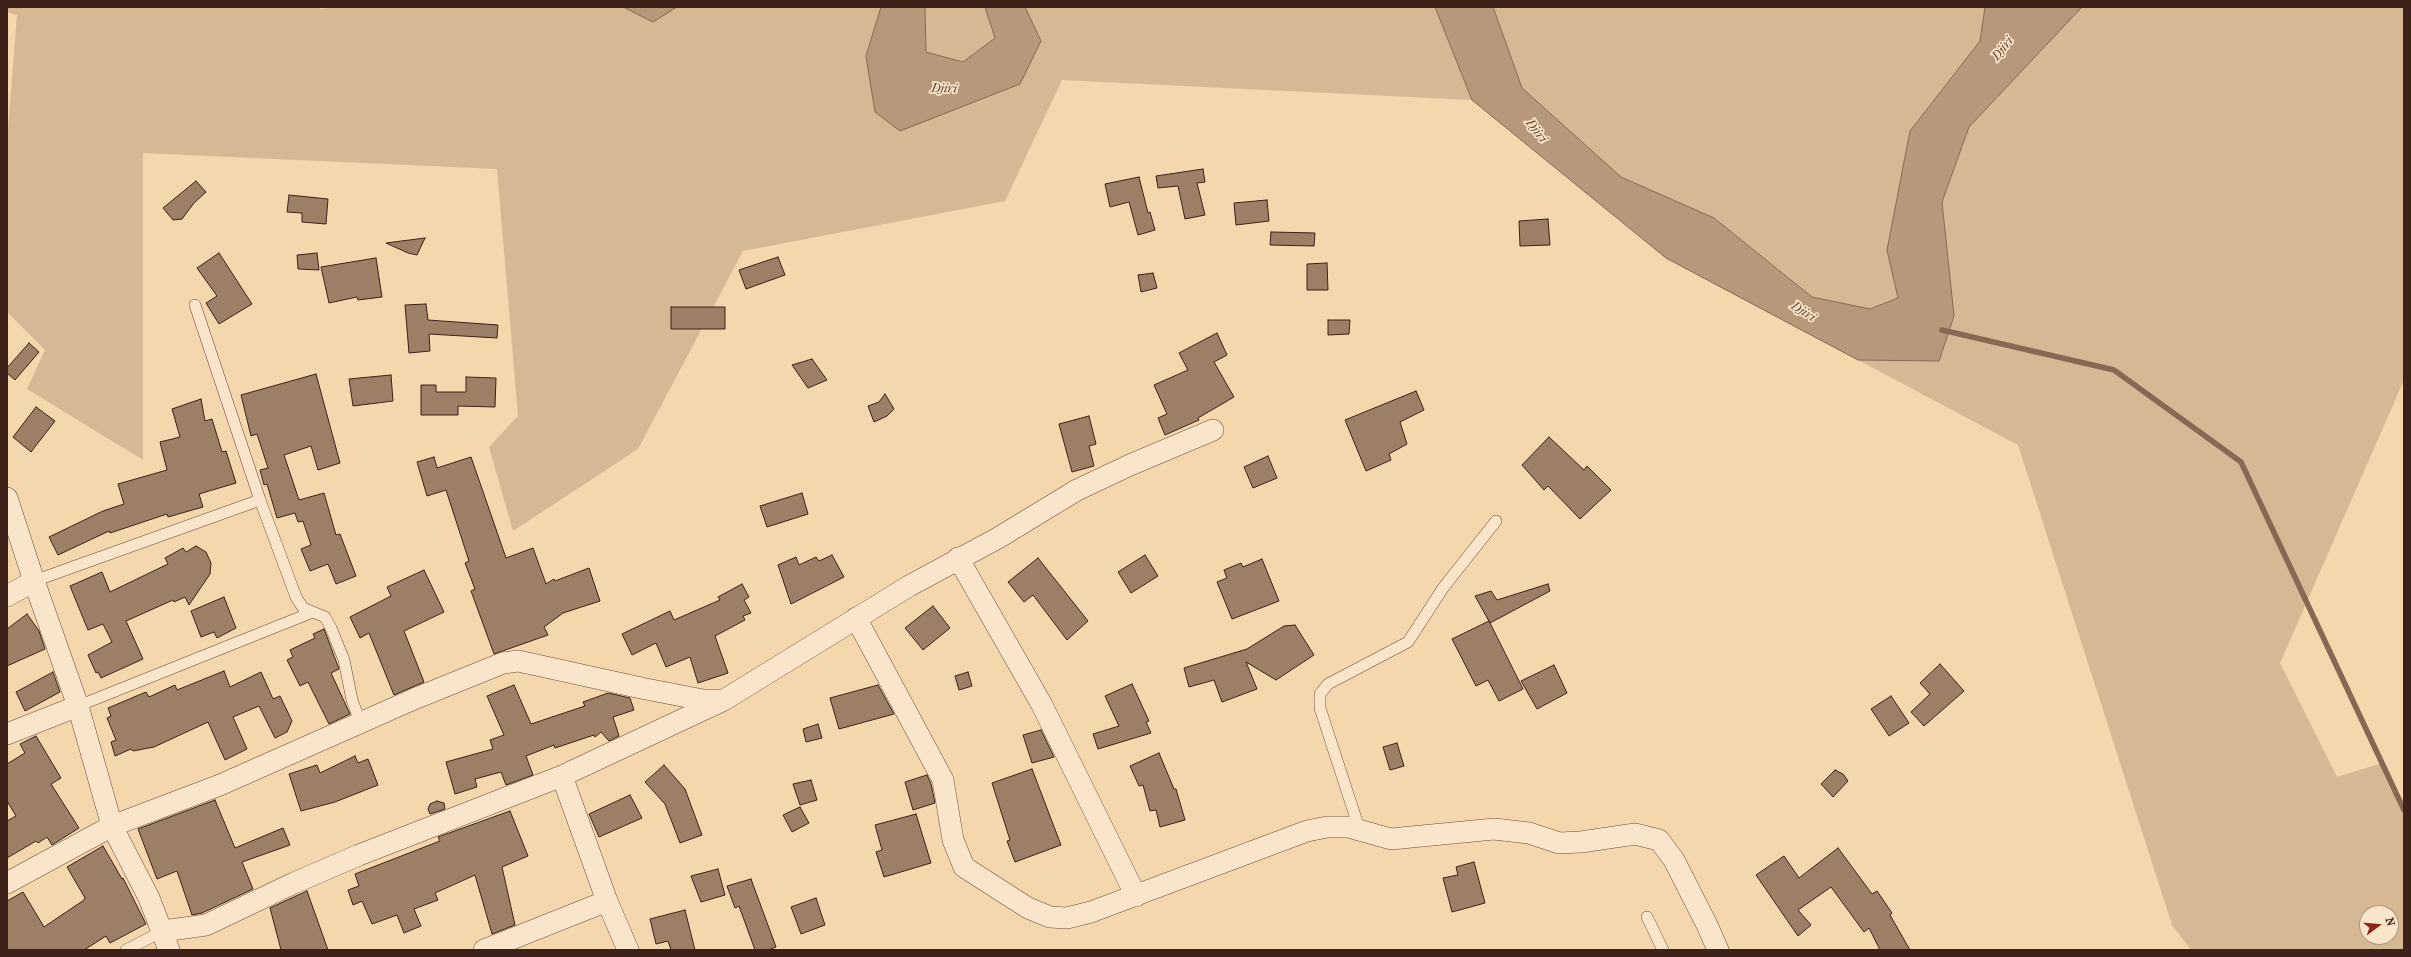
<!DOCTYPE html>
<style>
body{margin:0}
#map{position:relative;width:2411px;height:957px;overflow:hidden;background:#f5d7ad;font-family:"IM FELL French Canon",serif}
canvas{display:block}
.frame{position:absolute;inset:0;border:8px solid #3c2118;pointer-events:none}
.north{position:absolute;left:2359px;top:905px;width:40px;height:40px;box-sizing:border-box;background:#f8e5ca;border:1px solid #ad9783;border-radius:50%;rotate:74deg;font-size:11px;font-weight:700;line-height:16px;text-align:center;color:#3c2118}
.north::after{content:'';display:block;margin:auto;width:14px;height:18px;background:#8f2418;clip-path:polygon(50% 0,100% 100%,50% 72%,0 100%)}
</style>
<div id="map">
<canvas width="2411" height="957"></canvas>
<div class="frame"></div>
<div class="north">N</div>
</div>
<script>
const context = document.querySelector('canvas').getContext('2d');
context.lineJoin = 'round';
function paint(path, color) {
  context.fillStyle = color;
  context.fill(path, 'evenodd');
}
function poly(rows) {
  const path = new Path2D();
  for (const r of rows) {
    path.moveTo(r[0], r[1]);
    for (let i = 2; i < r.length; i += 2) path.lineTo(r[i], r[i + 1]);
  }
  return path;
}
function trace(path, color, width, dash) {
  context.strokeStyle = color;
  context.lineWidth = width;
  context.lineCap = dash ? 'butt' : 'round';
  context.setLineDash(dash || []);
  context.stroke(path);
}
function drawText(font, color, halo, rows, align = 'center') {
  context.font = font + ' "IM FELL French Canon",serif';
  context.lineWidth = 3.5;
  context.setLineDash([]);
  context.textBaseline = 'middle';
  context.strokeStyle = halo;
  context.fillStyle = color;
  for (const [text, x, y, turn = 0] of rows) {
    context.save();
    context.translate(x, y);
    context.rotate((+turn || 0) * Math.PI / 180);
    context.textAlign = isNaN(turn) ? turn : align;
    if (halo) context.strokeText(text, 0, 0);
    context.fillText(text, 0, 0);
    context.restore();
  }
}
paint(poly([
 [7,7,319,7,321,9,332,7,623,7,653,22,677,7,881,7,866,56,875,112,1041,41,1025,7,1435,7,1472,100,1062,80,1005,201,743,251,638,449,513,531,489,447,518,416,497,169,143,153,143,460,27,389,45,350,7,312,7,140,17,15,7,12],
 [925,7,985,7,995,38,964,62,926,52],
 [1493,7,1985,7,1980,41,1910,131,1887,250,1898,298,1870,310,1812,297,1714,218,1621,177,1522,88],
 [2082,7,2404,7,2404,380,2280,663,2337,777,2382,763,2404,812,2404,950,2191,950,2172,925,2018,445,1858,360,1939,361,1954,316,1942,202,1969,127],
 [2367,913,2391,913,2391,937,2367,937]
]), '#d6b894');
const water = poly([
 [623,7,677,7,653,22,623,7],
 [881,7,925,7,926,52,963,62,995,38,985,7,1025,7,1041,41,1020,84,900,131,875,112,866,56,881,7],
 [1435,7,1493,7,1522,88,1621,177,1714,218,1812,297,1870,309,1898,298,1887,250,1910,131,1980,41,1985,7,2082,7,1969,127,1942,202,1954,316,1939,361,1858,360,1666,258,1472,100,1435,7]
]);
paint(water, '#b6997a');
trace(water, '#856953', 1);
trace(poly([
 [1942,330,2114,370,2241,462,2404,810]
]), '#856953', 5.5);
const building = poly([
 [1203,169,1205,182,1197,183,1205,215,1185,219,1178,186,1158,188,1156,176,1203,169],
 [1139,177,1148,213,1150,212,1155,230,1138,235,1129,202,1110,207,1105,184,1139,177],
 [196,181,206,192,194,203,182,219,173,220,163,208,196,181],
 [289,195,328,199,326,224,302,222,302,213,287,212,289,195],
 [1267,200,1269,221,1236,225,1234,203,1267,200],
 [1548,219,1550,245,1520,246,1519,221,1548,219],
 [1271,232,1315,233,1314,246,1270,245,1271,232],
 [425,238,417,255,408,253,386,243,425,238],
 [219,253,252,304,219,324,206,303,217,296,197,268,219,253],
 [317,253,319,270,298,269,297,255,317,253],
 [778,257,785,275,746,289,739,270,778,257],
 [376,258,382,297,358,300,357,297,329,303,321,267,376,258],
 [1327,263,1328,290,1307,290,1307,264,1327,263],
 [1153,273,1157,288,1141,292,1138,275,1153,273],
 [426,304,428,320,498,325,497,338,429,334,430,351,409,353,405,305,426,304],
 [671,307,725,307,725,329,671,329,671,307],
 [1328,320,1350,320,1349,334,1328,335,1328,320],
 [1217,333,1227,355,1214,362,1234,397,1198,418,1199,420,1165,435,1158,418,1167,414,1154,385,1188,370,1179,353,1217,333],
 [29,343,39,352,15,380,7,373,7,368,29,343],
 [812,359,827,380,808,388,792,365,812,359],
 [316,374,340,463,318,470,311,446,284,455,299,500,324,493,336,535,340,534,356,576,336,584,328,564,310,571,301,549,311,545,303,521,298,522,295,513,277,518,267,484,264,485,260,470,268,468,257,434,251,436,241,395,316,374],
 [391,375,393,401,353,406,349,379,391,375],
 [466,377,496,378,495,407,458,406,458,415,421,415,421,385,436,385,436,392,466,392,466,377],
 [1416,391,1424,410,1400,422,1407,444,1389,454,1391,460,1366,471,1345,420,1416,391],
 [885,394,894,409,887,416,874,422,868,406,879,402,885,394],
 [201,399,205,421,212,419,222,452,226,451,236,483,199,494,203,507,168,517,167,514,110,533,109,531,58,555,49,537,103,511,124,504,118,484,167,470,160,442,180,437,172,409,201,399],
 [36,407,55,421,31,452,13,437,36,407],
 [1089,416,1096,444,1089,446,1094,466,1072,472,1059,424,1089,416],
 [1549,437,1584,470,1587,466,1611,490,1580,519,1548,486,1544,490,1522,465,1549,437],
 [1268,456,1277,478,1253,488,1244,467,1268,456],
 [434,457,437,468,471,457,506,558,533,548,546,584,554,579,555,581,589,568,600,601,563,613,544,627,548,635,494,654,471,591,475,589,465,563,469,561,446,490,427,496,417,462,434,457],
 [802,493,808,514,767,527,760,506,802,493],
 [196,546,206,552,211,563,210,574,189,605,185,597,174,602,173,600,126,621,143,659,101,678,98,672,96,673,88,655,112,642,103,624,88,630,70,586,102,572,110,592,168,564,165,558,183,548,186,552,196,546],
 [832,555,844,577,791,604,778,565,796,557,799,565,816,557,819,561,832,555],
 [1145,555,1158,576,1131,593,1118,572,1145,555],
 [1038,558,1088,621,1067,640,1033,595,1024,602,1008,582,1038,558],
 [1262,559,1279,601,1232,619,1217,582,1227,578,1224,570,1241,563,1243,567,1262,559],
 [424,570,444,612,404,631,424,682,394,695,369,633,360,638,350,617,391,596,387,587,424,570],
 [742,584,749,597,744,600,751,613,743,616,745,620,715,636,728,673,698,683,690,657,666,667,656,643,632,655,622,634,670,611,674,620,720,600,718,597,742,584],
 [1548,584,1550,591,1490,623,1475,596,1491,591,1497,600,1548,584],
 [224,597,236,628,217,638,214,632,201,637,191,611,224,597],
 [933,606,950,628,923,650,905,628,933,606],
 [27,614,39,631,45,649,7,666,7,629,27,614],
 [1489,621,1523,689,1499,701,1488,680,1476,686,1452,639,1489,621],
 [1295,625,1314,655,1276,680,1246,662,1257,689,1222,702,1214,680,1189,687,1184,668,1247,649,1284,626,1295,625],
 [324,629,339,669,331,673,350,714,329,724,308,682,300,686,287,660,293,657,290,650,315,638,313,634,324,629],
 [1940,664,1964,691,1924,726,1911,712,1930,694,1920,683,1940,664],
 [1554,665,1567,693,1537,709,1521,681,1554,665],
 [224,671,230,687,261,672,273,699,280,696,292,721,287,732,275,738,259,706,233,717,247,749,225,760,208,722,154,747,133,751,131,749,115,756,111,742,116,740,107,718,111,716,108,708,146,692,149,697,175,685,177,690,224,671],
 [53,672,60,692,25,711,16,692,53,672],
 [968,672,972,686,959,690,955,676,968,672],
 [1132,684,1149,721,1146,722,1151,733,1098,749,1093,734,1119,726,1105,696,1132,684],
 [514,685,531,724,585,706,583,702,608,693,630,698,634,710,613,717,619,736,609,741,601,732,595,737,594,735,555,748,554,745,526,756,533,775,506,785,501,772,475,779,477,787,455,794,446,762,493,749,490,740,504,735,487,696,514,685],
 [878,685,894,714,839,729,830,698,878,685],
 [1891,696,1909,723,1889,736,1871,709,1891,696],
 [818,724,822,738,806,742,803,729,818,724],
 [1041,730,1054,757,1032,763,1023,735,1041,730],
 [36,736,61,778,51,784,79,828,52,845,47,837,38,843,36,841,7,858,7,821,16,816,7,801,7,764,25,753,20,744,36,736],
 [1397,743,1404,766,1390,770,1383,747,1397,743],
 [1159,753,1174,789,1176,789,1185,820,1160,827,1156,810,1150,811,1143,785,1139,786,1130,766,1159,753],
 [355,756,358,763,368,759,378,785,335,802,301,811,289,774,317,765,320,773,355,756],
 [664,765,685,789,702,835,680,843,665,804,645,782,664,765],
 [1032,769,1061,845,1015,862,1007,841,1010,840,992,783,1032,769],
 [1835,770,1843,774,1848,781,1833,797,1821,784,1835,770],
 [927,775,931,784,935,803,913,810,905,782,927,775],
 [811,780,817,800,800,805,793,784,811,780],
 [630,795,642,818,599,837,589,814,630,795],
 [215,800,235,848,283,828,290,845,242,862,253,889,202,913,192,915,177,871,157,879,138,829,215,800],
 [437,801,444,803,445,809,430,814,428,809,430,804,437,801],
 [800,807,809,823,792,832,783,815,800,807],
 [510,811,528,856,502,867,515,925,492,934,475,875,435,893,438,900,414,909,421,926,404,933,397,915,372,924,362,901,353,905,348,890,359,886,355,874,440,841,438,837,510,811],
 [916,814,931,863,884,877,876,852,882,850,875,825,916,814],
 [103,846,122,879,123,878,146,924,110,943,106,936,84,950,7,950,7,901,23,892,44,927,84,900,85,898,67,867,103,846],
 [1838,848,1872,894,1877,891,1892,913,1890,915,1910,950,1880,950,1869,928,1864,932,1831,887,1798,910,1811,925,1798,936,1756,875,1784,856,1799,878,1838,848],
 [1474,862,1485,903,1452,912,1443,878,1458,875,1456,867,1474,862],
 [718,869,725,895,701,902,691,876,718,869],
 [751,879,776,947,768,950,755,950,739,906,735,908,727,886,751,879],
 [307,891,328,950,281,950,270,908,307,891],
 [816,898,825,925,801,934,791,907,816,898],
 [685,910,695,950,671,950,668,941,656,944,650,919,685,910]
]);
paint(building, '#9c8065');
trace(building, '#3c2118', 1);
const lane = poly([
 [195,305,260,500,296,597,303,608,325,617,331,628,344,660,352,700,361,724],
 [34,581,260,500],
 [78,706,313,612],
 [1360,831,1320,708,1320,694,1328,684,1408,642,1443,588,1496,521],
 [1647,917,1663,950],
 [126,950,163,931]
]);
const street = poly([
 [7,498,34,581,78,706,112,826,149,898,169,950],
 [958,558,1042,705,1136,896],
 [7,596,34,581],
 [856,618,943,780,953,840,964,867,1028,908,1050,917,1067,918,1091,912,1307,831,1327,827,1348,827,1391,839,1494,829,1529,833,1559,843,1581,842,1635,834,1659,840,1674,860,1707,925,1718,950],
 [7,734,78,706],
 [562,776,607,901,628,950],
 [7,883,112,826,220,785,414,699,503,663,518,661,532,664,641,688,703,700,723,700],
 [163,931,206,925,294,883,359,855,562,776,724,700,909,586,998,538,1077,490,1130,465,1213,430],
 [484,950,607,901]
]);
trace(lane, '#6a4e3d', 12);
trace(street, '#6a4e3d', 22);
trace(lane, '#f8e5ca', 11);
trace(street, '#f8e5ca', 21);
drawText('italic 13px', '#614535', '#f8e5ca', [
 ["Djiri",2003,49,-52],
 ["Djiri",944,89,1],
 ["Djiri",1536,131,52],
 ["Djiri",1803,312,32]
]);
</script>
